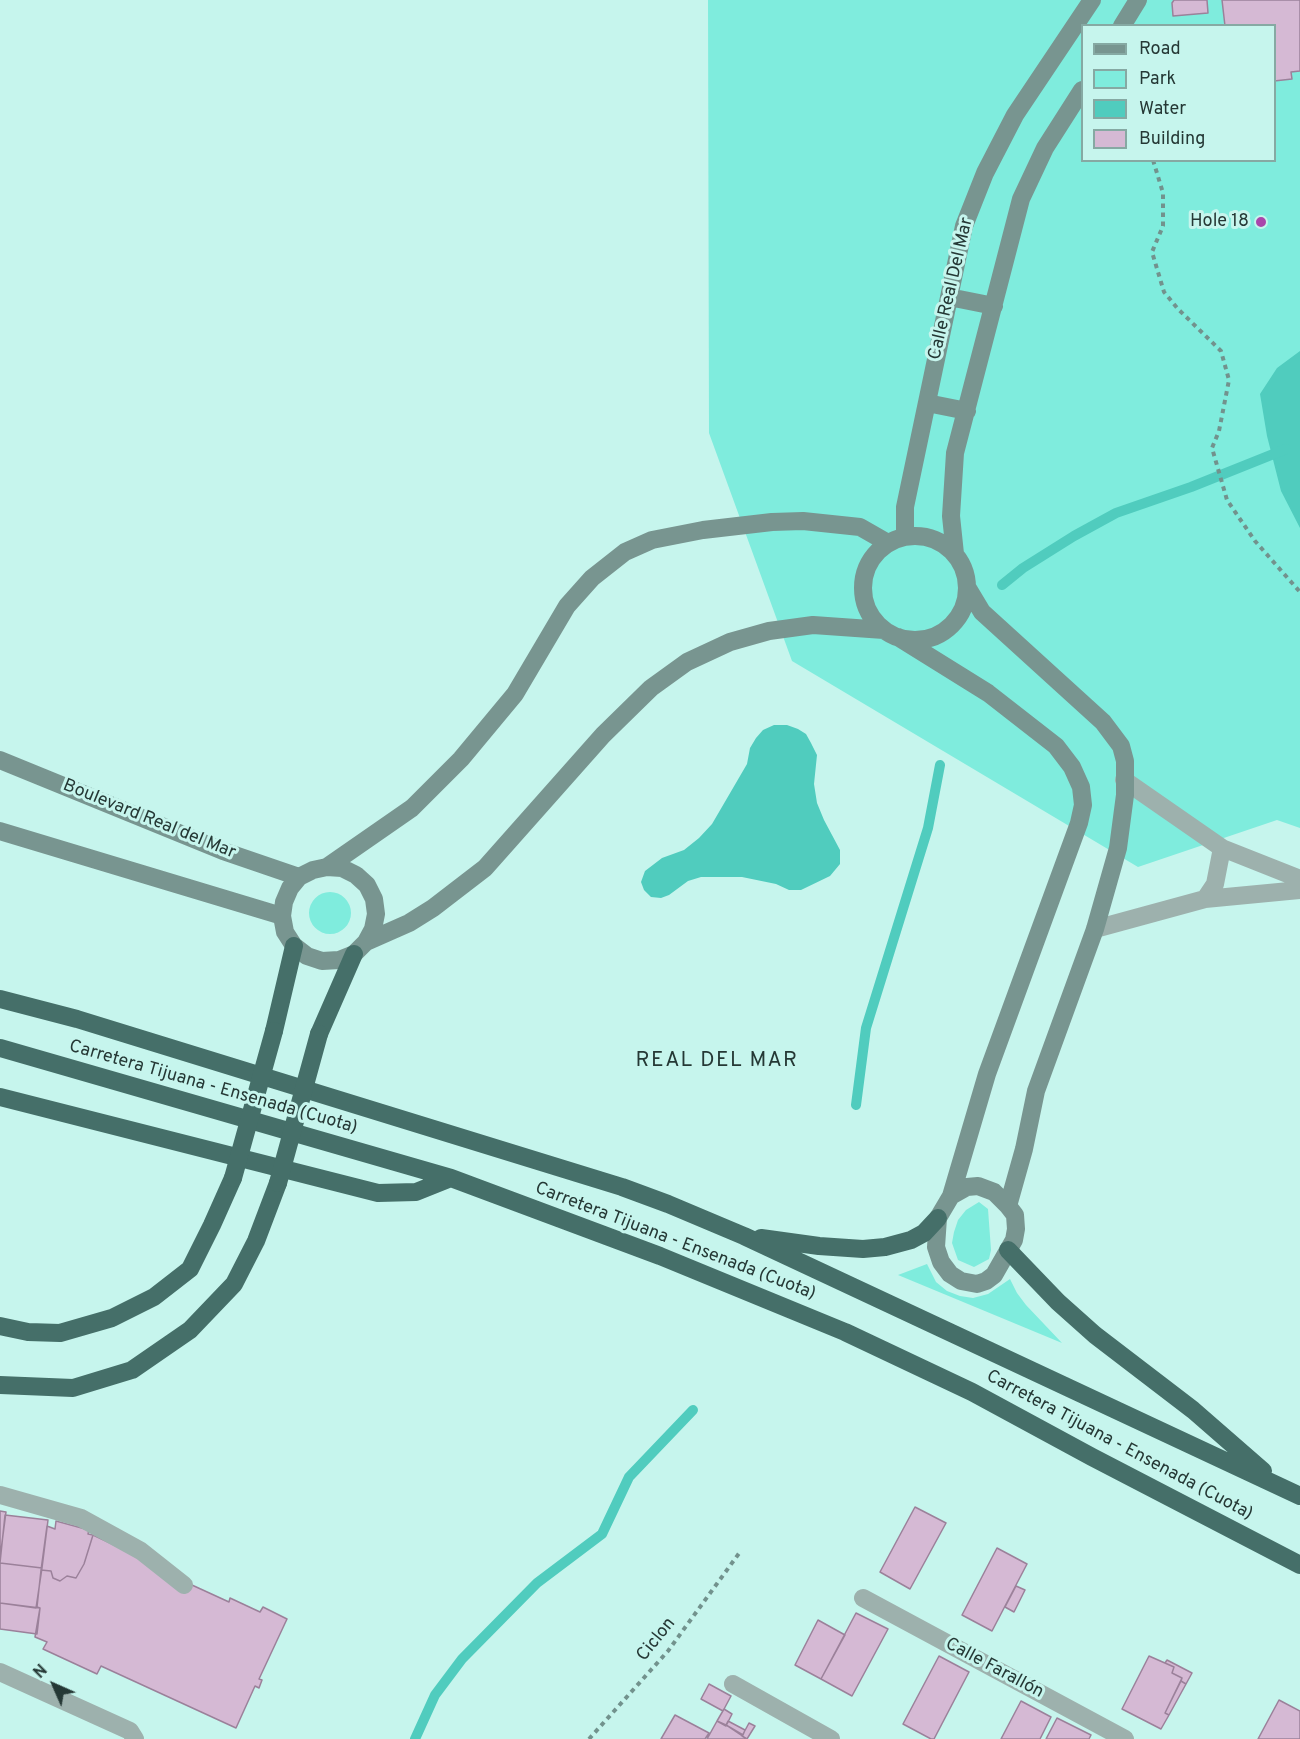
<!DOCTYPE html>
<meta charset="utf-8">
<style>
body{margin:0}
#map{position:relative;width:1300px;height:1739px;overflow:hidden;background:#c6f5ed;font-family:Overpass,sans-serif}
canvas{display:block}
.legend{position:absolute;left:1081px;top:24px;width:195px;height:138px;box-sizing:border-box;background:#c6f5ed;border:2px solid #86a9a3;margin:0;padding:8px 10px;list-style:none;font-size:18px;color:#253835}
.legend li{display:flex;align-items:center;gap:12px;height:30px}
.legend b{width:30px;border:2px solid #86a9a3}
.north{position:absolute;left:24px;top:1655px;width:60px;height:60px;-webkit-text-stroke:4px #c6f5ed;paint-order:stroke;rotate:315deg;font-size:16px;font-weight:700;line-height:24px;text-align:center;color:#253835}
.north::after{content:'';display:block;margin:auto;width:21px;height:27px;background:#253835;clip-path:polygon(50% 0,100% 100%,50% 72%,0 100%)}
</style>
<div id="map">
<canvas width="1300" height="1739"></canvas>
<ul class="legend">
<li><b style="height:8px;background:#789590"></b>Road</li>
<li><b style="height:16px;background:#7fecdd"></b>Park</li>
<li><b style="height:16px;background:#50ccbe"></b>Water</li>
<li><b style="height:16px;background:#d5b9d4"></b>Building</li>
</ul>
<div class="north">N</div>
</div>
<script>
const context = document.querySelector('canvas').getContext('2d');
context.lineJoin = 'round';
function paint(path, color) {
  context.fillStyle = color;
  context.fill(path, 'evenodd');
}
function poly(rows) {
  const path = new Path2D();
  for (const r of rows) {
    if (r.length === 3) {
      path.moveTo(r[0] + r[2], r[1]);
      path.arc(r[0], r[1], r[2], 0, 2 * Math.PI);
      continue;
    }
    path.moveTo(r[0], r[1]);
    for (let i = 2; i < r.length; i += 2) path.lineTo(r[i], r[i + 1]);
  }
  return path;
}
function trace(path, color, width, dash) {
  context.strokeStyle = color;
  context.lineWidth = width;
  context.lineCap = dash ? 'butt' : 'round';
  context.setLineDash(dash || []);
  context.stroke(path);
}
function drawText(font, color, halo, rows, align = 'center') {
  context.font = font + ' Overpass,sans-serif';
  context.lineWidth = 6;
  context.setLineDash([]);
  context.textBaseline = 'middle';
  context.strokeStyle = halo;
  context.fillStyle = color;
  for (const [text, x, y, turn = 0] of rows) {
    context.save();
    context.translate(x, y);
    context.rotate((+turn || 0) * Math.PI / 180);
    context.textAlign = isNaN(turn) ? turn : align;
    if (halo) context.strokeText(text, 0, 0);
    context.fillText(text, 0, 0);
    context.restore();
  }
}
paint(poly([
 [708,0,1300,0,1300,828,1277,820,1138,867,792,661,709,433],
 [1082,26,1274,26,1274,160,1082,160],
 [330,913,21],
 [979,1202,988,1209,991,1250,989,1259,974,1267,958,1260,952,1243,954,1232,958,1220,966,1210],
 [927,1264,936,1282,947,1291,960,1296,973,1298,988,1294,1010,1279,1017,1293,1026,1305,1062,1343,898,1275]
]), '#7fecdd');
paint(poly([
 [1300,351,1300,528,1281,491,1267,436,1260,394,1277,368],
 [774,725,787,725,798,729,806,734,811,743,817,755,814,784,817,803,824,820,840,850,840,864,830,876,801,890,789,890,776,884,742,877,701,877,688,881,669,895,661,898,651,897,644,890,641,882,645,871,662,858,684,850,699,838,712,824,747,764,750,748,756,738,763,730]
]), '#50ccbe');
trace(poly([
 [1002,585,1023,568,1074,536,1116,513,1191,487,1286,449],
 [856,1105,866,1028,928,828,940,765],
 [415,1739,435,1695,462,1659,537,1583,602,1534,629,1477,693,1410]
]), '#50ccbe', 10);
const building = poly([
 [1174,0,1207,0,1208,13,1173,16,1172,3,1174,0],
 [1222,0,1300,0,1300,71,1291,72,1292,79,1274,81,1274,26,1225,26,1222,0],
 [915,1507,946,1523,910,1589,880,1572,915,1507],
 [0,1511,6,1512,0,1558,0,1511],
 [5,1515,48,1520,42,1568,0,1563,5,1515],
 [56,1521,89,1530,88,1534,93,1535,84,1564,76,1578,67,1576,60,1581,53,1578,51,1571,41,1570,47,1526,55,1529,56,1521],
 [93,1535,159,1566,157,1569,229,1602,230,1598,260,1612,263,1607,287,1619,259,1679,262,1680,259,1688,255,1686,236,1728,101,1666,97,1674,43,1649,47,1642,35,1637,40,1608,37,1607,41,1570,51,1571,53,1578,60,1581,67,1576,76,1578,84,1564,93,1535],
 [997,1548,1027,1564,992,1631,962,1615,997,1548],
 [0,1563,42,1568,36,1608,0,1603,0,1563],
 [1016,1586,1025,1590,1014,1612,1005,1607,1016,1586],
 [0,1603,40,1608,37,1634,0,1629,0,1603],
 [856,1613,888,1629,852,1696,821,1679,856,1613],
 [818,1620,845,1635,821,1679,795,1665,818,1620],
 [939,1656,969,1672,934,1739,931,1739,903,1724,939,1656],
 [1149,1656,1174,1667,1172,1673,1182,1678,1165,1713,1169,1715,1161,1729,1122,1709,1149,1656],
 [1167,1660,1192,1673,1186,1684,1181,1681,1182,1678,1172,1673,1174,1667,1165,1663,1167,1660],
 [1181,1681,1186,1684,1169,1715,1165,1713,1181,1681],
 [709,1684,731,1696,723,1711,701,1699,709,1684],
 [1279,1700,1300,1711,1300,1739,1258,1739,1279,1700],
 [1021,1701,1051,1717,1040,1739,1001,1739,1021,1701],
 [724,1709,732,1714,726,1726,717,1721,724,1709],
 [675,1715,709,1733,705,1739,661,1739,675,1715],
 [1057,1718,1091,1735,1089,1739,1046,1739,1057,1718],
 [717,1721,726,1725,747,1739,707,1739,717,1721],
 [728,1721,745,1730,743,1735,726,1725,728,1721],
 [749,1723,755,1726,747,1739,742,1736,749,1723]
]);
paint(building, '#d5b9d4');
trace(building, '#9b819a', 1.5);
trace(poly([
 [1153,160,1163,193,1163,226,1152,252,1164,292,1178,309,1221,351,1229,380,1219,431,1212,448,1227,500,1255,541,1300,592],
 [589,1739,668,1651,740,1552]
]), '#72928d', 4, [4.5, 4.5]);
trace(poly([
 [0,1495,81,1518,141,1551,184,1585],
 [0,1672,130,1731,135,1739]
]), '#9db1ad', 18);
trace(poly([
 [1124,780,1222,848,1300,879],
 [1205,899,1215,884,1222,848],
 [1095,929,1205,899,1300,890],
 [863,1598,1125,1739],
 [733,1684,831,1739]
]), '#9db1ad', 18);
trace(poly([
 [1122,26,1138,0],
 [949,297,994,306],
 [927,403,967,411],
 [905,536,905,507,964,226,985,173,1015,115,1092,0],
 [915,588,52],
 [955,554,951,516,955,453,1021,199,1045,148,1082,90],
 [967,587,982,612,1103,722,1121,746,1125,761,1125,795,1118,848,1095,929,1036,1091,1024,1149,1008,1206],
 [898,637,988,693,1056,746,1072,767,1081,787,1083,805,1079,823,987,1074,951,1196],
 [0,760,223,851,299,877],
 [0,831,282,916],
 [327,867,412,808,461,759,515,694,567,606,592,578,625,552,652,540,703,530,772,522,803,521,860,527,888,543],
 [366,942,373,929,376,914,374,899,367,885,356,875,342,868,327,867,313,870,299,877,290,888,284,902,282,916,285,932,294,946,307,956,322,961,339,960,354,954,366,942,409,923,433,908,485,868,603,735,651,688,687,662,730,642,769,631,813,625,884,630],
 [978,1186,994,1192,1008,1206,1015,1215,1016,1229,1014,1240,994,1275,986,1281,977,1284,961,1281,950,1274,941,1262,936,1247,938,1218,951,1196,967,1187,978,1186]
]), '#789590', 18);
trace(poly([
 [0,999,77,1019,622,1187,668,1204,744,1236,1300,1496],
 [274,1031,294,946],
 [319,1034,354,954],
 [0,1048,451,1178,660,1256,845,1332,972,1392,1092,1457,1300,1565],
 [0,1097,378,1193,416,1192,451,1178],
 [761,1238,819,1246,863,1249,885,1247,911,1240,924,1233,938,1218],
 [1008,1250,1058,1302,1095,1335,1193,1410,1263,1471],
 [0,1326,28,1332,60,1333,112,1318,154,1297,190,1269,212,1225,233,1178],
 [0,1385,73,1388,132,1370,190,1330,234,1284,256,1241,278,1183]
]), '#456f69', 18);
trace(poly([
 [233,1178,274,1031],
 [278,1183,319,1034]
]), '#456f69', 18);
for (const [x, y, r, color] of [
 [1261,222,6,"#a945ab"]
]) {
  const dot = new Path2D();
  dot.arc(x, y, r, 0, 2 * Math.PI);
  context.fillStyle = color;
  context.fill(dot);
  trace(dot, '#c6f5ed', 2);
}
drawText('18px', '#253835', '#c6f5ed', [
 ["Hole 18",1249,222]
], 'right');
drawText('18px', '#253835', '#c6f5ed', [
 ["Calle Real Del Mar",952,289,-77],
 ["Boulevard Real del Mar",149,820,22],
 ["Carretera Tijuana - Ensenada (Cuota)",213,1088,16],
 ["Carretera Tijuana - Ensenada (Cuota)",675,1242,21],
 ["Carretera Tijuana - Ensenada (Cuota)",1119,1446,28],
 ["Ciclon",657,1640,-51],
 ["Calle Farallón",994,1669,28]
]);
context.letterSpacing = '1.5px';
drawText('21px', '#253835', '#c6f5ed', [
 ["REAL DEL MAR",717,1062]
]);
context.letterSpacing = '0px';
</script>
